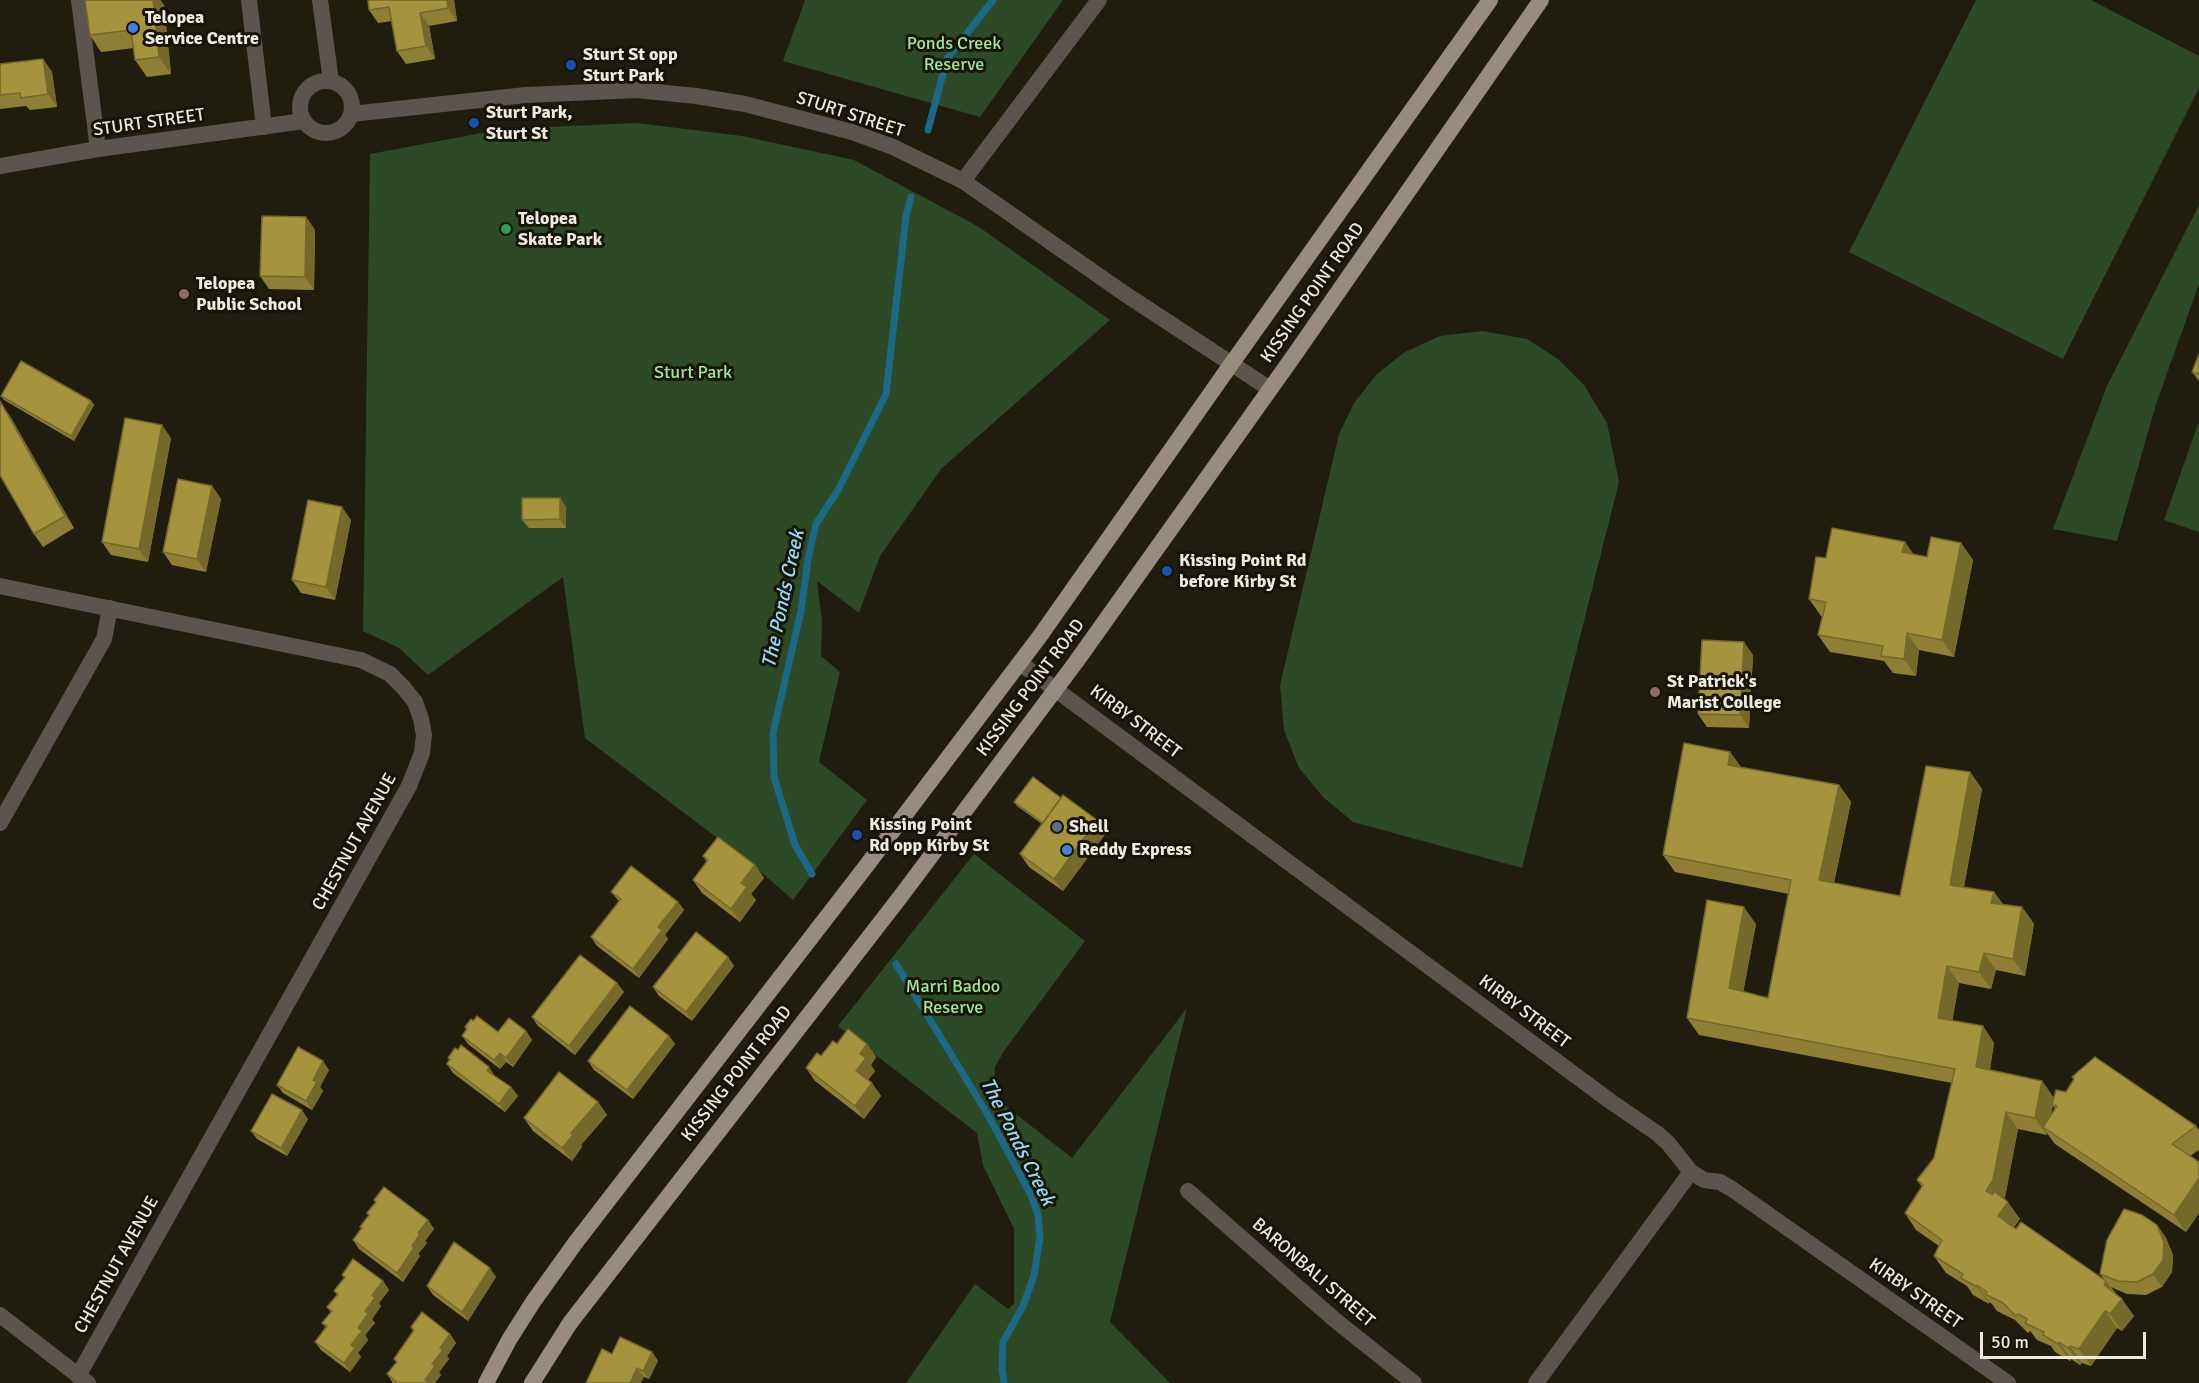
<!DOCTYPE html>
<style>
body{margin:0}
#map{position:relative;width:2199px;height:1383px;overflow:hidden;background:#211d0e;font-family:Signika,sans-serif}
canvas{display:block}
.scale{position:absolute;left:1980px;top:1332px;width:166px;height:27px;box-sizing:border-box;border:3px solid #edebe1;border-top:0;padding-left:8px;font-size:18px;line-height:21px;white-space:nowrap;color:#edebe1;-webkit-text-stroke:4px #171406;paint-order:stroke}
</style>
<div id="map">
<canvas width="2199" height="1383"></canvas>
<div class="scale">50 m</div>
</div>
<script>
const context = document.querySelector('canvas').getContext('2d');
context.lineJoin = 'round';
function paint(path, color) {
  context.fillStyle = color;
  context.fill(path, 'evenodd');
}
function poly(rows) {
  const path = new Path2D();
  for (const r of rows) {
    if (r.length === 3) {
      path.moveTo(r[0] + r[2], r[1]);
      path.arc(r[0], r[1], r[2], 0, 2 * Math.PI);
      continue;
    }
    path.moveTo(r[0], r[1]);
    for (let i = 2; i < r.length; i += 2) path.lineTo(r[i], r[i + 1]);
  }
  return path;
}
function trace(path, color, width, dash) {
  context.strokeStyle = color;
  context.lineWidth = width;
  context.lineCap = dash ? 'butt' : 'round';
  context.setLineDash(dash || []);
  context.stroke(path);
}
function drawText(font, color, halo, rows, align = 'center') {
  context.font = font + ' Signika,sans-serif';
  context.lineWidth = 6;
  context.setLineDash([]);
  context.textBaseline = 'middle';
  context.strokeStyle = halo;
  context.fillStyle = color;
  for (const [text, x, y, turn = 0] of rows) {
    context.save();
    context.translate(x, y);
    context.rotate((+turn || 0) * Math.PI / 180);
    context.textAlign = isNaN(turn) ? turn : align;
    if (halo) context.strokeText(text, 0, 0);
    context.fillText(text, 0, 0);
    context.restore();
  }
}
paint(poly([
 [805,0,1063,0,980,117,783,61],
 [1976,0,2091,0,2199,56,2199,88,2063,359,1849,252],
 [637,123,742,136,854,160,979,227,1110,320,941,469,880,556,859,613,817,581,822,621,821,656,840,672,819,762,867,800,793,900,753,865,585,738,563,577,428,675,399,648,363,631,370,154,503,129],
 [2199,205,2199,284,2156,404,2117,541,2053,529,2107,386],
 [1482,331,1527,339,1558,359,1584,385,1607,423,1619,482,1522,868,1353,822,1323,797,1299,768,1284,730,1280,685,1339,434,1354,403,1377,374,1405,352,1440,336],
 [2198,424,2199,424,2199,532,2164,520],
 [974,854,1085,941,1004,1051,995,1067,993,1096,1072,1158,1187,1008,1110,1322,1170,1383,906,1383,975,1284,1008,1309,1014,1304,1014,1229,983,1165,977,1133,838,1026]
]), '#2c4a26');
trace(poly([
 [928,130,947,59,993,0],
 [812,874,795,845,774,777,773,733,801,611,808,559,816,524,838,490,886,394,906,216,911,197],
 [896,964,988,1115,1031,1195,1038,1215,1040,1237,1034,1276,1023,1306,1003,1342,1002,1369,1004,1383]
]), '#1c6887', 7);
trace(poly([
 [79,0,98,149],
 [249,0,264,127],
 [0,166,98,149,304,121],
 [963,181,1099,0],
 [0,586,361,660,390,674,403,687,415,702,421,719,424,735,422,753,409,786,78,1376],
 [1020,663,1610,1101,1658,1134,1668,1143,1691,1172,1704,1180,1720,1182,1732,1189,2008,1383],
 [0,823,104,639,110,608],
 [1188,1191,1335,1320,1414,1383],
 [0,1315,88,1383],
 [1536,1383,1691,1172]
]), '#5b544f', 16);
trace(poly([
 [320,0,331,81],
 [326,107,26],
 [351,114,526,95,637,90,696,96,745,104,852,132,893,147,963,181,1125,294,1270,389]
]), '#5b544f', 16);
trace(poly([
 [486,1383,509,1340,533,1302,576,1242,867,865,1040,636,1232,363,1490,0],
 [532,1383,570,1323,901,896,1076,662,1293,357,1541,0]
]), '#988b80', 16);
paint(poly([
 [85,0,160,0,164,5,171,74,147,77,135,60,134,48,101,52,90,35],
 [368,0,454,0,457,21,429,26,435,59,406,64,397,51,392,21,378,23,369,10],
 [43,59,52,72,57,107,30,110,26,106,0,109,0,64],
 [306,217,315,230,314,290,269,289,260,276],
 [2199,354,2199,381,2192,372],
 [1,396,91,401,94,405,74,441,4,400],
 [10,416,74,528,43,547,34,534],
 [171,438,148,562,111,555,102,542],
 [212,486,221,499,206,572,172,565,163,552],
 [560,498,566,507,566,528,529,528,522,520],
 [351,520,335,600,301,593,292,580],
 [1905,542,1914,555,1927,557,1961,543,1973,560,1954,657,1919,650,1916,676,1893,673,1884,661,1830,652,1818,635,1822,616,1821,616,1809,599,1826,558],
 [1753,655,1749,728,1707,727,1698,714],
 [1730,752,1741,767,1839,785,1851,802,1834,883,1900,896,1970,772,1982,789,1964,887,1994,892,2003,904,2022,907,2034,924,2025,976,1996,970,1991,989,1959,983,1952,1021,1983,1026,1994,1043,1990,1070,2042,1081,2054,1098,2066,1092,2074,1080,2072,1077,2196,1126,2199,1130,2199,1150,2190,1156,2199,1162,2199,1213,2186,1232,2055,1144,2047,1133,2047,1135,2018,1129,2005,1197,2004,1199,2020,1219,2014,1227,2104,1279,2100,1274,2157,1225,2166,1238,2173,1255,2172,1272,2162,1287,2146,1295,2127,1294,2111,1287,2134,1316,2122,1331,2117,1328,2091,1366,2082,1363,2080,1365,2071,1359,2070,1361,2055,1352,2051,1346,2037,1340,2031,1332,2030,1331,2028,1333,2015,1320,1997,1311,1992,1304,1989,1302,1989,1304,1973,1295,1967,1286,1946,1273,1934,1256,1939,1246,1916,1230,1905,1213,1922,1187,1917,1180,1934,1158,1952,1083,1699,1035,1687,1018,1756,924,1743,992,1768,998,1789,894,1675,872,1663,855],
 [2053,1105,2055,1109,2051,1115],
 [1061,798,1097,820,1106,833,1063,891,1029,867,1020,854,1042,824,1017,806,1014,802],
 [703,856,755,865,764,878,751,894,756,900,740,922,702,893,693,880,707,862],
 [611,892,678,902,684,910,665,935,668,939,639,978,597,946,591,937,619,901],
 [728,957,734,966,692,1021,659,996,653,987],
 [617,983,624,992,575,1055,538,1026,532,1017],
 [473,1021,498,1032,526,1031,532,1040,513,1067,506,1062,500,1069,468,1044,462,1036,466,1029,465,1027],
 [669,1036,675,1044,633,1099,594,1070,588,1061],
 [837,1044,867,1044,876,1057,871,1065,875,1071,868,1080,872,1083,881,1096,864,1119,815,1081,806,1068],
 [448,1058,495,1076,511,1087,518,1096,505,1112,453,1073,447,1064,450,1060],
 [329,1070,320,1087,323,1091,312,1110,283,1093,277,1085],
 [598,1102,607,1115,581,1145,582,1147,572,1161,533,1131,524,1118],
 [308,1119,287,1156,257,1139,251,1131],
 [374,1200,428,1220,434,1229,425,1241,427,1243,418,1254,420,1256,403,1282,359,1249,353,1240,362,1229,360,1227,369,1215,367,1213,376,1202],
 [342,1275,383,1281,389,1290,379,1303,381,1306,372,1319,375,1323,365,1335,368,1340,358,1353,361,1357,350,1372,321,1350,315,1342,326,1328,322,1323,331,1313,327,1307,337,1295,334,1291,344,1278],
 [496,1277,468,1321,433,1295,427,1286],
 [411,1327,450,1334,456,1343,447,1356,449,1359,439,1372,441,1375,435,1383,393,1383,387,1374,396,1362,394,1359,413,1331],
 [652,1352,658,1361,649,1379,644,1377,612,1354]
]), '#8e7f34');
paint(poly([
 [153,0,160,0,164,5,171,74,159,57],
 [447,0,454,0,457,21,448,8],
 [420,13,429,26,435,59,426,46],
 [43,59,52,72,57,107,48,94],
 [306,217,315,230,314,290,305,277],
 [91,401,94,405,74,441,71,436],
 [1,403,10,416,74,528,65,516],
 [162,425,171,438,148,562,139,549],
 [212,486,221,499,206,572,197,559],
 [560,498,566,507,566,528,560,519],
 [342,507,351,520,335,600,326,587],
 [1905,542,1917,559,1902,552],
 [1961,543,1973,560,1954,657,1942,640],
 [1907,633,1919,650,1916,676,1904,659],
 [1744,642,1753,655,1749,728,1740,715],
 [1730,752,1742,769,1728,765],
 [1970,772,1982,789,1961,902,1950,885],
 [1839,785,1851,802,1831,897,1819,880],
 [1097,820,1106,833,1063,891,1054,879],
 [755,865,764,878,751,894,756,900,740,922,731,909,741,883],
 [1994,892,2006,909,1991,903],
 [678,902,684,910,665,935,668,939,639,978,633,969,658,927],
 [1744,907,1756,924,1741,1005,1729,988],
 [2022,907,2034,924,2025,976,2013,959],
 [1984,953,1996,970,1991,989,1979,972],
 [728,957,734,966,692,1021,686,1012],
 [1947,966,1959,983,1950,1035,1938,1018],
 [617,983,624,992,575,1055,569,1046],
 [1983,1026,1994,1043,1987,1084,1976,1067],
 [526,1031,532,1040,513,1067,506,1058],
 [669,1036,675,1044,633,1099,627,1090],
 [867,1044,876,1057,871,1065,875,1071,865,1084,856,1071,860,1054],
 [500,1053,506,1062,500,1069,494,1060],
 [323,1061,329,1070,320,1087,323,1091,312,1110,306,1101,313,1080],
 [489,1067,495,1076,493,1080,487,1071],
 [2042,1081,2054,1098,2048,1130,2043,1127,2047,1133,2047,1135,2035,1118],
 [872,1083,881,1096,864,1119,855,1106],
 [511,1087,518,1096,505,1112,499,1104],
 [598,1102,607,1115,581,1145,582,1147,572,1161,562,1148,571,1133],
 [302,1110,308,1119,287,1156,281,1148],
 [2006,1112,2018,1129,2005,1197,1998,1208,1986,1191],
 [2199,1178,2199,1213,2186,1232,2174,1215],
 [2008,1202,2020,1219,2010,1233,1998,1216],
 [428,1220,434,1229,425,1241,427,1243,418,1254,420,1256,403,1282,397,1273,418,1233],
 [2157,1225,2166,1238,2173,1255,2172,1272,2162,1287,2153,1274],
 [490,1268,496,1277,468,1321,462,1312],
 [383,1281,389,1290,379,1303,381,1306,372,1319,375,1323,365,1335,368,1340,358,1353,361,1357,350,1372,344,1363,372,1295],
 [2106,1281,2118,1298,2104,1285],
 [1977,1285,1989,1302,1989,1304,1977,1287],
 [2122,1299,2134,1316,2122,1331,2110,1314],
 [2105,1311,2117,1328,2091,1366,2079,1349],
 [450,1334,456,1343,447,1356,449,1359,439,1372,441,1375,435,1383,427,1383,425,1380,432,1364,440,1348],
 [2059,1342,2071,1359,2070,1361,2058,1344],
 [2070,1346,2082,1363,2080,1365,2068,1348],
 [652,1352,658,1361,649,1379,643,1371],
 [637,1368,644,1377,641,1383,630,1383]
]), '#74682b');
const building = poly([
 [85,0,153,0,159,57,135,60,131,30,90,35,85,0],
 [368,0,447,0,448,8,420,13,426,46,397,51,389,7,369,10,368,0],
 [43,59,48,94,21,98,20,93,0,95,0,64,43,59],
 [262,216,306,217,305,277,260,276,262,216],
 [2199,354,2199,374,2192,372,2199,354],
 [21,361,91,401,71,436,1,396,21,361],
 [0,401,65,516,34,534,0,475,0,401],
 [125,418,162,425,139,549,102,542,125,418],
 [178,479,212,486,197,559,163,552,178,479],
 [522,498,560,498,560,519,522,520,522,498],
 [308,500,342,507,326,587,292,580,308,500],
 [1832,528,1905,542,1902,552,1927,557,1931,537,1961,543,1942,640,1907,633,1904,659,1881,656,1883,646,1818,635,1826,602,1809,599,1816,557,1826,558,1832,528],
 [1702,640,1744,642,1740,715,1698,714,1702,640],
 [1684,743,1730,752,1728,765,1839,785,1819,880,1900,896,1926,766,1970,772,1950,885,1994,892,1991,903,2022,907,2013,959,1984,953,1979,972,1947,966,1938,1018,1983,1026,1976,1067,2042,1081,2035,1118,2006,1112,1993,1180,1986,1191,1992,1195,1995,1192,2008,1202,1998,1216,2016,1229,2021,1222,2106,1281,2104,1285,2122,1299,2110,1314,2105,1311,2079,1349,2070,1346,2068,1348,2059,1342,2058,1344,2043,1335,2044,1332,2025,1323,2027,1319,2018,1314,2016,1316,2003,1303,1985,1294,1987,1292,1977,1285,1977,1287,1961,1278,1963,1274,1934,1256,1942,1240,1905,1213,1923,1185,1917,1180,1934,1158,1955,1069,1687,1018,1707,900,1744,907,1729,988,1768,998,1791,880,1663,855,1684,743],
 [1033,777,1061,798,1043,823,1014,802,1033,777],
 [1063,795,1097,820,1054,879,1020,854,1063,795],
 [718,837,755,865,741,883,747,887,731,909,693,880,708,860,703,856,718,837],
 [631,866,678,902,658,927,662,930,633,969,591,937,621,899,611,892,631,866],
 [696,932,728,957,686,1012,653,987,696,932],
 [580,955,617,983,569,1046,532,1017,580,955],
 [630,1006,669,1036,627,1090,588,1061,630,1006],
 [477,1016,498,1032,509,1018,526,1031,506,1058,500,1053,494,1060,462,1036,467,1029,465,1027,471,1019,473,1021,477,1016],
 [848,1029,867,1044,860,1054,866,1058,856,1071,872,1083,855,1106,806,1068,817,1053,821,1056,833,1041,837,1044,848,1029],
 [461,1045,489,1067,487,1071,511,1087,499,1104,447,1064,450,1059,448,1058,455,1048,458,1050,461,1045],
 [298,1047,323,1061,313,1080,317,1082,306,1101,277,1085,298,1047],
 [2095,1057,2196,1126,2172,1144,2199,1162,2199,1178,2174,1215,2043,1127,2057,1106,2052,1105,2056,1090,2066,1092,2074,1079,2072,1077,2095,1057],
 [559,1072,598,1102,571,1133,573,1135,562,1148,524,1118,559,1072],
 [272,1094,302,1110,281,1148,251,1131,272,1094],
 [384,1187,428,1220,418,1233,420,1234,412,1246,414,1248,397,1273,353,1240,362,1228,360,1227,369,1215,367,1213,376,1202,374,1200,384,1187],
 [2124,1209,2142,1215,2157,1225,2164,1242,2163,1260,2153,1274,2137,1282,2118,1281,2100,1274,2107,1240,2124,1209],
 [454,1242,490,1268,462,1312,427,1286,454,1242],
 [353,1259,383,1281,372,1295,375,1298,365,1311,368,1314,358,1328,362,1331,351,1345,355,1348,344,1363,315,1342,327,1326,322,1323,332,1311,327,1307,338,1294,334,1291,345,1277,342,1275,353,1259],
 [422,1312,450,1334,440,1348,443,1350,432,1364,435,1366,425,1380,428,1383,398,1383,387,1374,397,1362,394,1359,414,1330,411,1327,422,1312],
 [620,1337,652,1352,643,1371,637,1368,630,1383,586,1383,602,1349,612,1354,620,1337]
]);
paint(building, '#a5943d');
trace(building, '#74682b', 1.5);
for (const [x, y, r, color] of [
 [133,28,6,"#3f7fe0"],
 [571,65,6,"#1a4fb4"],
 [474,123,6,"#1a4fb4"],
 [506,229,6,"#2e9e5b"],
 [184,294,6,"#8d6e63"],
 [1167,571,6,"#1a4fb4"],
 [1655,692,6,"#8d6e63"],
 [1057,827,6,"#5c6f8a"],
 [857,835,6,"#1a4fb4"],
 [1067,850,6,"#3f7fe0"]
]) {
  const dot = new Path2D();
  dot.arc(x, y, r, 0, 2 * Math.PI);
  context.fillStyle = color;
  context.fill(dot);
  trace(dot, '#171406', 2);
}
drawText('bold 18px', '#edebe1', '#171406', [
 ["Telopea",145,18],
 ["Service Centre",145,39],
 ["Sturt St opp",583,55],
 ["Sturt Park",583,76],
 ["Sturt Park,",486,113],
 ["Sturt St",486,134],
 ["Telopea",518,219],
 ["Skate Park",518,240],
 ["Telopea",196,284],
 ["Public School",196,305],
 ["Kissing Point Rd",1179,561],
 ["before Kirby St",1179,582],
 ["St Patrick's",1667,682],
 ["Marist College",1667,703],
 ["Kissing Point",869,825],
 ["Rd opp Kirby St",869,846],
 ["Shell",1069,827],
 ["Reddy Express",1079,850]
], 'left');
drawText('18px', '#a0e991', '#171406', [
 ["Ponds Creek",954,44],
 ["Reserve",954,65],
 ["Sturt Park",693,373],
 ["Marri Badoo",953,987],
 ["Reserve",953,1008]
]);
drawText('18px', '#edebe1', '#171406', [
 ["STURT STREET",850,115,18],
 ["STURT STREET",149,123,-8],
 ["KISSING POINT ROAD",1313,293,-55],
 ["KISSING POINT ROAD",1031,688,-53],
 ["KIRBY STREET",1135,722,37],
 ["CHESTNUT AVENUE",355,842,-61],
 ["KIRBY STREET",1524,1012,37],
 ["KISSING POINT ROAD",737,1074,-52],
 ["CHESTNUT AVENUE",117,1265,-61],
 ["BARONBALI STREET",1313,1273,41],
 ["KIRBY STREET",1915,1294,35]
]);
drawText('italic 20px', '#96dafc', '#171406', [
 ["The Ponds Creek",784,599,-78],
 ["The Ponds Creek",1017,1142,63]
]);
</script>
